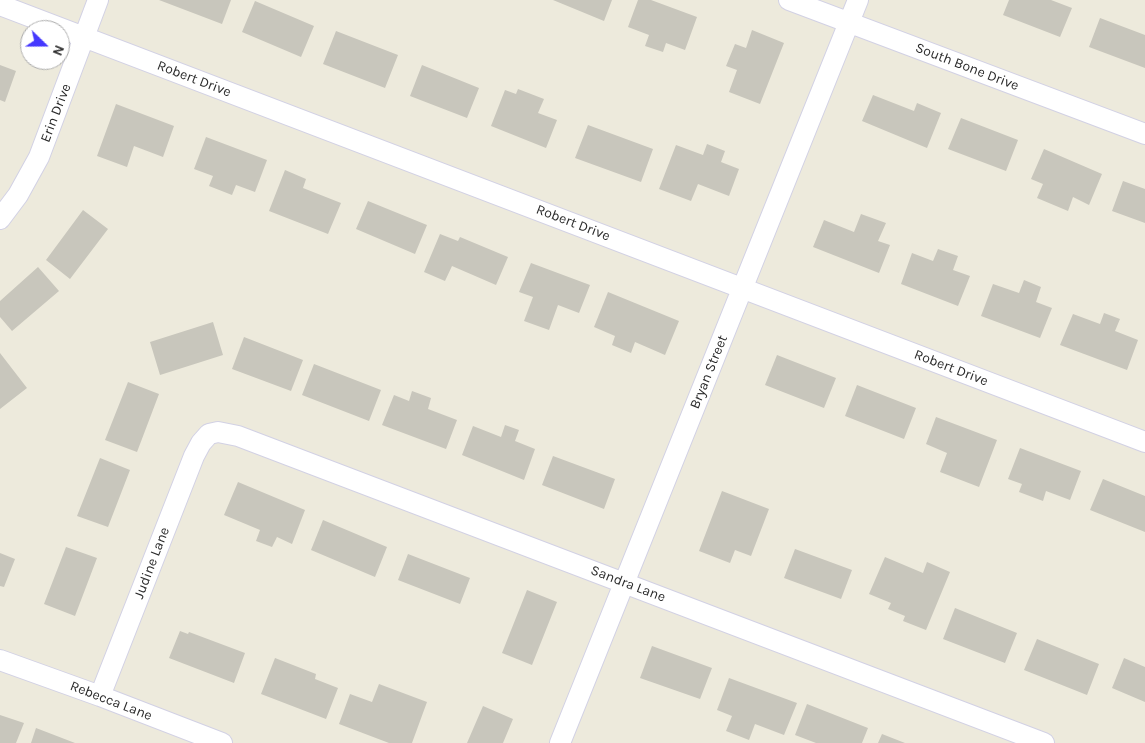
<!DOCTYPE html>
<style>
body{margin:0}
#map{position:relative;width:1145px;height:743px;overflow:hidden;background:#edeadc;font-family:Karla,sans-serif}
canvas{display:block}
.north{position:absolute;left:20px;top:20px;width:50px;height:50px;box-sizing:border-box;background:#fff;border:1px solid #aaa;border-radius:50%;rotate:112deg;font-size:14px;font-weight:700;line-height:20px;text-align:center;color:#2a2a2a}
.north::after{content:'';display:block;margin:auto;width:18px;height:22px;background:#4538fe;clip-path:polygon(50% 0,100% 100%,50% 72%,0 100%)}
</style>
<div id="map">
<canvas width="1145" height="743"></canvas>
<div class="north">N</div>
</div>
<script>
const context = document.querySelector('canvas').getContext('2d');
context.lineJoin = 'round';
function paint(path, color) {
  context.fillStyle = color;
  context.fill(path, 'evenodd');
}
function poly(rows) {
  const path = new Path2D();
  for (const r of rows) {
    path.moveTo(r[0], r[1]);
    for (let i = 2; i < r.length; i += 2) path.lineTo(r[i], r[i + 1]);
  }
  return path;
}
function trace(path, color, width, dash) {
  context.strokeStyle = color;
  context.lineWidth = width;
  context.lineCap = dash ? 'butt' : 'round';
  context.setLineDash(dash || []);
  context.stroke(path);
}
function drawText(font, color, halo, rows, align = 'center') {
  context.font = font + ' Karla,sans-serif';
  context.lineWidth = 5;
  context.setLineDash([]);
  context.textBaseline = 'middle';
  context.strokeStyle = halo;
  context.fillStyle = color;
  for (const [text, x, y, turn = 0] of rows) {
    context.save();
    context.translate(x, y);
    context.rotate((+turn || 0) * Math.PI / 180);
    context.textAlign = isNaN(turn) ? turn : align;
    if (halo) context.strokeText(text, 0, 0);
    context.fillText(text, 0, 0);
    context.restore();
  }
}
paint(poly([
 [159,0,231,0,222,24],
 [553,0,612,0,604,21],
 [638,0,651,0,697,17,685,50,666,43,663,52,645,46,649,35,628,27],
 [1009,0,1051,0,1072,8,1060,37,1003,15],
 [255,1,314,26,301,57,242,32],
 [1100,18,1145,35,1145,68,1089,47],
 [752,30,784,43,760,104,729,92,737,70,726,66,735,44,746,48],
 [336,31,398,55,385,88,323,64],
 [0,65,16,71,5,102,0,100],
 [422,65,479,88,467,118,410,96],
 [518,89,544,99,538,113,557,120,546,148,491,126,505,90,516,94],
 [873,95,914,111,917,103,941,113,927,148,862,121],
 [116,104,174,126,163,157,134,146,127,167,97,156],
 [961,118,1018,140,1006,171,948,149],
 [588,125,653,149,641,182,575,158],
 [206,137,267,160,255,192,236,185,232,195,209,186,213,176,194,169],
 [707,144,725,151,721,162,739,169,729,196,698,184,691,201,659,189,676,145,703,155],
 [1044,149,1102,174,1089,205,1073,197,1068,211,1037,198,1043,184,1031,179],
 [285,170,306,179,303,188,341,203,328,234,269,211],
 [1123,181,1145,189,1145,223,1112,211],
 [368,201,427,225,415,254,356,229],
 [83,210,108,229,70,279,46,260],
 [861,214,886,223,878,241,890,245,879,273,813,247,824,220,854,232],
 [440,234,458,241,460,237,508,257,496,285,452,266,445,281,424,272],
 [938,249,958,256,953,270,970,276,958,306,901,284,912,253,933,261],
 [531,263,590,285,579,313,558,305,549,330,524,321,533,297,519,292],
 [38,267,59,291,12,331,0,317,0,301],
 [1024,280,1041,287,1036,302,1052,308,1040,338,981,316,993,284,1019,293],
 [608,292,679,321,665,355,635,342,631,353,612,345,615,336,594,327],
 [1104,313,1120,319,1115,331,1138,340,1127,370,1060,345,1073,314,1100,324],
 [213,322,223,355,160,375,150,342],
 [244,337,303,360,291,391,232,369],
 [0,353,27,388,0,409],
 [777,355,836,378,824,408,765,385],
 [314,364,381,390,369,421,302,395],
 [128,382,159,394,137,452,105,440],
 [857,385,916,408,904,439,845,416],
 [412,391,431,398,428,409,457,420,446,449,382,425,394,395,409,401],
 [936,417,997,440,979,487,940,472,947,453,926,444],
 [505,425,519,430,515,441,535,449,524,480,462,455,473,426,501,437],
 [1020,448,1081,471,1070,500,1046,491,1043,501,1019,492,1022,484,1008,479],
 [553,456,615,479,604,509,542,485],
 [100,458,130,470,108,527,77,516],
 [1103,479,1145,496,1145,532,1090,510],
 [238,482,305,510,292,544,277,537,272,547,256,541,260,530,224,515],
 [722,491,769,509,751,556,735,550,730,563,699,551],
 [323,520,387,547,375,577,311,550],
 [66,547,97,558,75,616,44,604],
 [795,549,852,570,841,599,784,578],
 [0,553,15,559,4,587,0,586],
 [408,554,470,578,460,604,398,580],
 [885,557,923,573,927,562,950,572,926,630,903,621,905,616,888,609,891,603,869,594],
 [527,590,557,602,532,665,502,653],
 [955,608,1017,633,1005,663,943,639],
 [180,631,188,634,189,632,245,653,234,683,169,658],
 [1037,639,1099,664,1087,695,1024,670],
 [652,646,712,668,700,699,640,678],
 [275,658,316,674,315,679,338,688,326,719,261,694],
 [1124,658,1145,667,1145,702,1112,688],
 [729,678,797,703,784,735,755,724,749,740,726,731,732,716,717,710],
 [379,684,427,702,412,743,389,743,339,724,350,694,372,702],
 [807,704,868,728,862,743,816,743,795,735],
 [483,706,513,719,503,743,467,743],
 [0,715,24,723,16,743,0,743],
 [36,728,75,743,31,743],
 [882,734,905,743,878,743]
]), '#c8c6bc');
const minor = poly([
 [789,0,1145,134],
 [0,5,1145,442],
 [0,219,18,195,39,157,98,0],
 [0,660,100,696,222,743],
 [100,696,194,456,201,443,209,434,218,432,238,436,1044,743],
 [560,743,858,0]
]);
trace(minor, '#d2d1e4', 22);
trace(minor, '#fff', 20);
drawText('14px', '#2a2a2a', '#fff', [
 ["South Bone Drive",967,67,21],
 ["Robert Drive",194,79,21],
 ["Erin Drive",56,113,-69],
 ["Robert Drive",573,223,21],
 ["Robert Drive",951,368,21],
 ["Bryan Street",709,372,-68],
 ["Judine Lane",152,563,-69],
 ["Sandra Lane",628,584,21],
 ["Rebecca Lane",111,701,21]
]);
</script>
